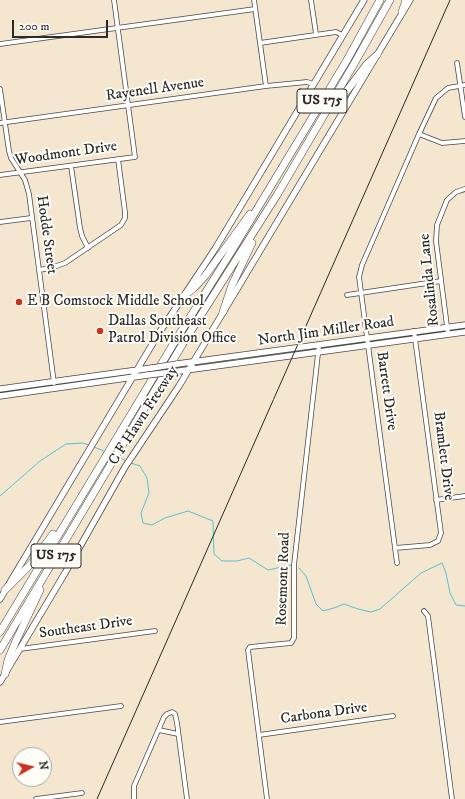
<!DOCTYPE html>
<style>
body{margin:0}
#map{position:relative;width:465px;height:799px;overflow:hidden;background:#f4e6cf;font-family:"IM FELL DW Pica",serif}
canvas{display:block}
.north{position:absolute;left:12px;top:747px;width:40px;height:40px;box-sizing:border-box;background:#fdfcf7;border:1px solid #a9a8a5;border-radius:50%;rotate:82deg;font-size:11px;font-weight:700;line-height:16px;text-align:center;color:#2b2b2b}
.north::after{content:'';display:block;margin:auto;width:14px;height:18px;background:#c8321e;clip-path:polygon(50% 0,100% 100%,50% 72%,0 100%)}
.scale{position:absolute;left:12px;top:20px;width:96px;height:18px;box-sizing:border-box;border:2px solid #2b2b2b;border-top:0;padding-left:5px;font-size:12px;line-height:14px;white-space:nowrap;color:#2b2b2b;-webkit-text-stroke:3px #fdfcf7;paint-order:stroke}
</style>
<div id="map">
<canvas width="465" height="799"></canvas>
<div class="north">N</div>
<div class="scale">200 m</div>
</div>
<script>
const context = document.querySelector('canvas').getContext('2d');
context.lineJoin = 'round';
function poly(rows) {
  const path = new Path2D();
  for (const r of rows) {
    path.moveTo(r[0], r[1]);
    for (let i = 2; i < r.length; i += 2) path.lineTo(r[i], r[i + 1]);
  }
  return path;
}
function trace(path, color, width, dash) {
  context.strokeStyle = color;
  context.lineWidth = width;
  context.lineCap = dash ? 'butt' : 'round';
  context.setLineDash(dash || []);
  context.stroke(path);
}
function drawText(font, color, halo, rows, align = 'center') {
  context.font = font + ' "IM FELL DW Pica",serif';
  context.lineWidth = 4;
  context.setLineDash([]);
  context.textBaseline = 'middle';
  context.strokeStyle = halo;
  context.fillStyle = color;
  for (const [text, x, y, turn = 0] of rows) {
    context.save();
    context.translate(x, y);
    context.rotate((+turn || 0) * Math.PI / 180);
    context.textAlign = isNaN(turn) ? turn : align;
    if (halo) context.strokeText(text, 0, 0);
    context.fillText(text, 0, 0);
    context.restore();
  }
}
trace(poly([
 [94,447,104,451],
 [118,457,126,461],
 [131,463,140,466,147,478,149,493,141,513,143,523,152,525,165,518,188,511,213,521,214,554,222,561,237,561,249,558,268,570,291,565],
 [0,496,40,461,66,444,83,443,89,445],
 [299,568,306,576,316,604,323,611,334,608,344,604,358,609,371,612,380,609,421,573,442,563,446,573,450,593,456,605,465,606]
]), '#58c1d5', 1);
const minor = poly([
 [254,0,266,86],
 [311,0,316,34],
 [260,43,336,32,342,35],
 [0,44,255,9],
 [457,63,465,117],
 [0,89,9,151,11,158,25,180,29,194,54,383],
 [0,123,266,86,307,82,313,84],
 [419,134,442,143,465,141],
 [71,166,80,228,82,236,88,248],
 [0,175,135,157,114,0],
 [0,222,31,218],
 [39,270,51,268,65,263,121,225,125,218,125,212,118,159],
 [347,295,441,281],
 [448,334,436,241,437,225,447,200,456,192,465,189],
 [436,500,465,496],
 [395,548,430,545,438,541,441,533,414,331],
 [397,563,359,277,362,265,419,134,436,98,448,88,465,85],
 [424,611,428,616,452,799],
 [20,649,155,631],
 [0,722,121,706],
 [159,730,178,734],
 [259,735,393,716],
 [36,799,82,793],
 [134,799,134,786,164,717,167,714,172,712,175,714,177,723,187,799],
 [267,799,248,650,250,647,291,643,294,638,294,565,319,345]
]);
const secondary = poly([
 [177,364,465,325],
 [172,372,465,332],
 [0,389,152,368],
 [0,396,148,375],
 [0,599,159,333,215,249,364,0],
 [0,682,65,573,125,467,179,386,410,0]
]);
const motorway = poly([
 [402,12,406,0],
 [332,108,340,100,367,64,377,55],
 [185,295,195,287,205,276,250,214],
 [223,312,232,285,252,243],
 [5,590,31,564,53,534],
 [0,632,177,338,236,244,347,60,380,0],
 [0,650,182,345,277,195,354,64,390,0],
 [5,674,8,660,15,643,40,590]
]);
trace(minor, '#494744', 5.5);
trace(secondary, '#494744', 7);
trace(motorway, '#494744', 8);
trace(minor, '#fff', 4);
trace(secondary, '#fff', 5.5);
trace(motorway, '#fff', 7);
trace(poly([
 [97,799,450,0]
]), '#2b2b2b', 1);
const secondaryBridge = poly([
 [152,368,177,364],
 [148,375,172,372]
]);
trace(secondaryBridge, '#494744', 7, []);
trace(secondaryBridge, '#fff', 5.5);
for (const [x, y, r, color] of [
 [19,302,4,"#c8321e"],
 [100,331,4,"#c8321e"]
]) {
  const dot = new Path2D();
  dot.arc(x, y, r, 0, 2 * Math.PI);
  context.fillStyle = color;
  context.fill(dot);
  trace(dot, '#fdfcf7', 1.5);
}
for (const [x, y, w] of [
 [322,101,50],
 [56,556,50]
]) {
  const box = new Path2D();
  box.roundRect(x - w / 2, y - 12, w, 24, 3);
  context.fillStyle = '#fdfcf7';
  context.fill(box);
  trace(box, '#2b2b2b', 1);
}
drawText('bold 14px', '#2b2b2b', null, [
 ["US 175",322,101],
 ["US 175",56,556]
]);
drawText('15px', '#2b2b2b', '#fdfcf7', [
 ["Rayenell Avenue",155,90,-8],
 ["Woodmont Drive",66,154,-8],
 ["Hodde Street",46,235,82],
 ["Rosalinda Lane",430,280,-96],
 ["North Jim Miller Road",326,332,-8],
 ["Barrett Drive",386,391,82],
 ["C F Hawn Freeway",144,416,-57],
 ["Bramlett Drive",443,456,83],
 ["Rosemont Road",284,579,-88],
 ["Southeast Drive",86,628,-8],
 ["Carbona Drive",324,714,-8]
]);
drawText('15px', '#2b2b2b', '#fdfcf7', [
 ["E B Comstock Middle School",27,302],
 ["Dallas Southeast",108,322],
 ["Patrol Division Office",108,339]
], 'left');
</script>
